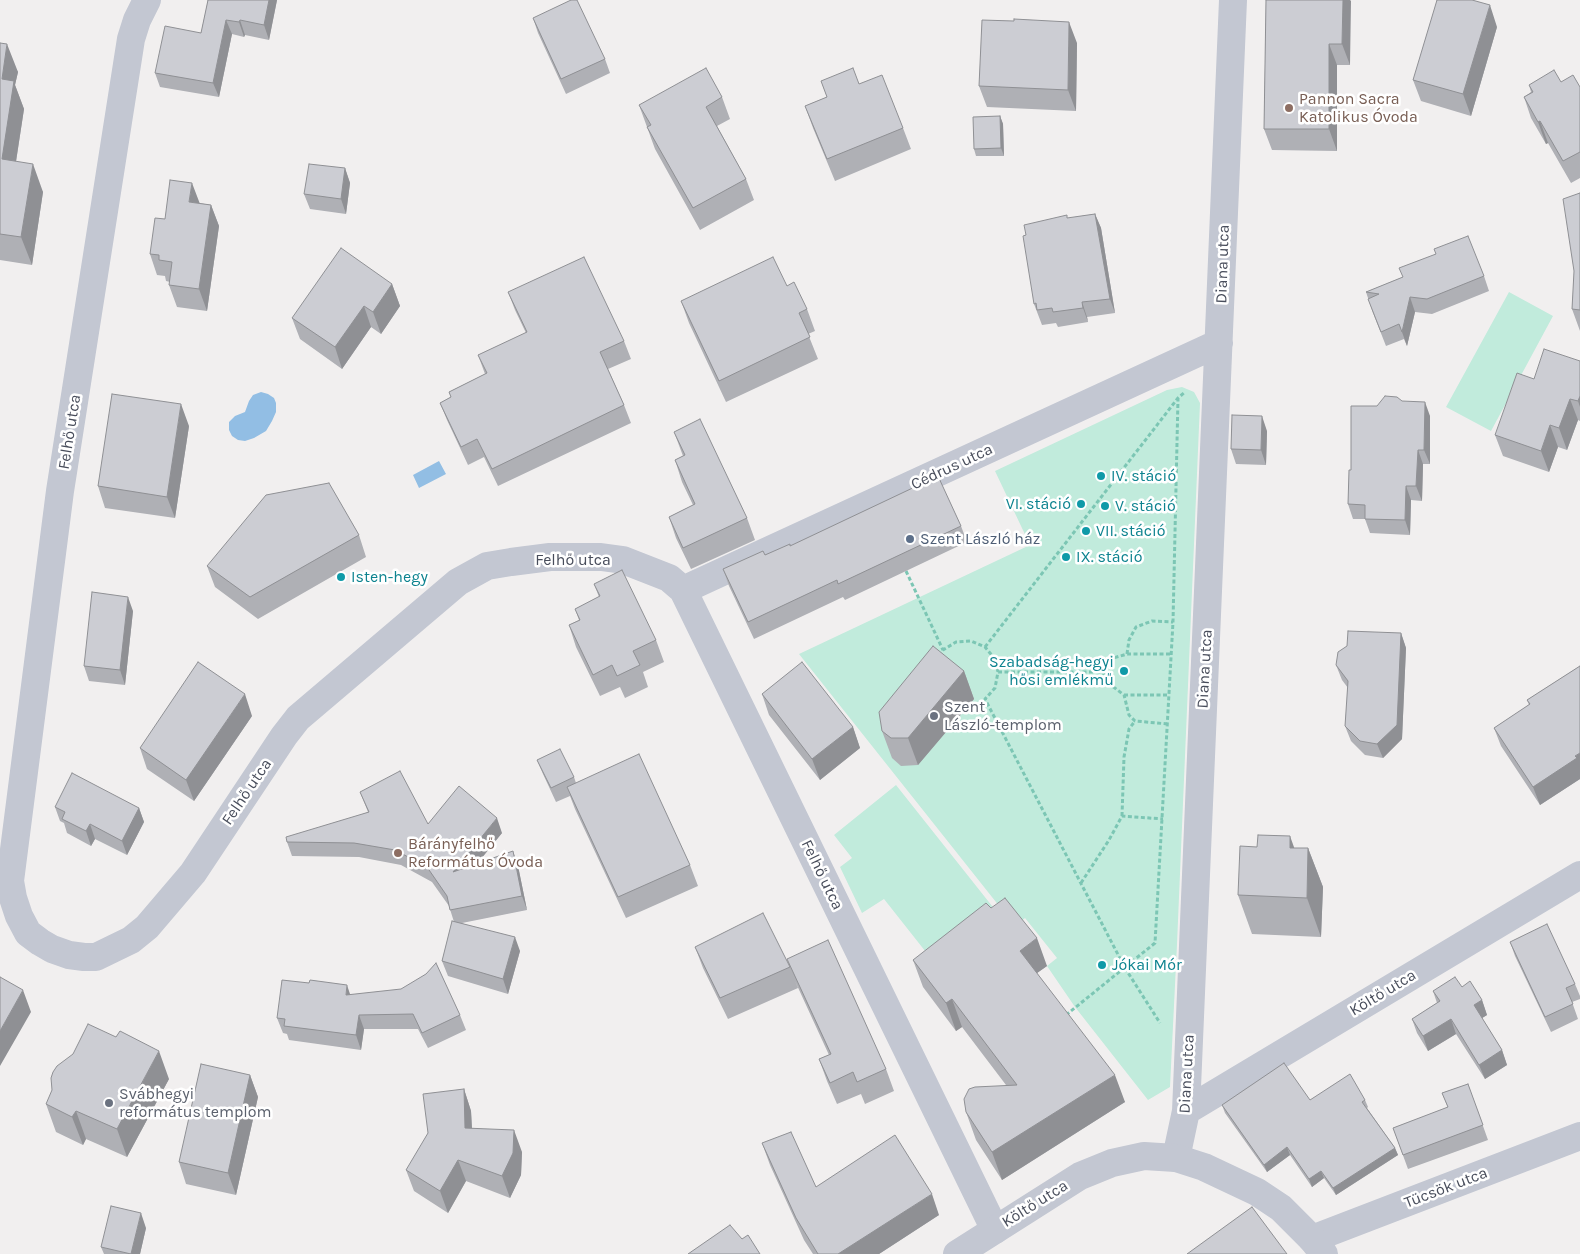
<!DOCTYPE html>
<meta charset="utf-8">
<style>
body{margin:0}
canvas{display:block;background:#f1efef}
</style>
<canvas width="1580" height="1254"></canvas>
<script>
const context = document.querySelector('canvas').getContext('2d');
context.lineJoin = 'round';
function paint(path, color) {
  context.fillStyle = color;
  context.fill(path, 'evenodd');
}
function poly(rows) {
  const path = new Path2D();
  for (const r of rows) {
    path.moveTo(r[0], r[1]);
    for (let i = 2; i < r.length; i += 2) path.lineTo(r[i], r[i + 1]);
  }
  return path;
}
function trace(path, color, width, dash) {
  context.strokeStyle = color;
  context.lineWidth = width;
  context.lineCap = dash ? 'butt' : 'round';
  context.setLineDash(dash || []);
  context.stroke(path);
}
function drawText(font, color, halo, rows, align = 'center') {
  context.font = font + ' Karla,sans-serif';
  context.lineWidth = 5;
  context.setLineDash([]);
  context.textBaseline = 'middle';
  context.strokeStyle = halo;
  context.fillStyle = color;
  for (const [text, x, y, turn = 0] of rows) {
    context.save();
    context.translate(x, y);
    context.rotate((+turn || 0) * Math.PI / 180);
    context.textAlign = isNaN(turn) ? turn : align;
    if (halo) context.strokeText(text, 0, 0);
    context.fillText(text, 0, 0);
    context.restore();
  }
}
paint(poly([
 [1509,292,1553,316,1491,431,1446,407],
 [1182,387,1194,392,1200,403,1177,944,1170,1087,1148,1100,1075,1007,1047,966,1057,958,1025,918,1015,926,799,654,1030,545,995,471,1167,390],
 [896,785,996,911,933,961,884,899,862,913,840,867,852,858,834,835]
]), '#c1ebdc');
paint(poly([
 [261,392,268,394,274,398,276,403,276,412,272,421,266,431,254,438,245,441,238,440,232,436,229,430,229,422,235,416,245,412,249,401,253,395],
 [439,461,446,474,419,488,413,475]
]), '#92bee4');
trace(poly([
 [906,571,943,650],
 [985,647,1178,398,1185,392],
 [1127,654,1129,640,1136,627,1152,621,1173,622],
 [939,656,943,650,956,642,971,641,985,647,995,659,998,672,995,688,985,699,1125,968,1160,1023],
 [998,672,1103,672,1107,682,1124,695,1129,715,1135,721,1168,724],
 [1103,672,1110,659,1127,654,1171,654],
 [1124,695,1169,695],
 [1122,816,1124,757,1129,729,1135,721],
 [1081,883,1109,840,1122,816,1163,819],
 [1066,1015,1155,943,1173,622,1178,398]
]), '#7cc6b4', 3, [4, 2.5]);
trace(poly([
 [147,0,137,20,131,39,60,491,10,881,13,898,19,916,28,933,40,942,52,949,69,955,84,957,96,957,131,940,147,927,193,873,284,736,298,718,458,582,487,566,511,562,550,557,601,557,623,560,669,578,683,590,995,1230],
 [683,590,1219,343],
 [1186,1111,1580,875],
 [1176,1158,1186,1111,1233,0],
 [1312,1239,1580,1136]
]), '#c3c7d2', 28);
trace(poly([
 [957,1254,1080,1176,1112,1163,1144,1156,1176,1158,1204,1167,1257,1192,1281,1208,1312,1239,1324,1254]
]), '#c3c7d2', 28);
paint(poly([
 [208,0,277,0,269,40,245,35,244,37,232,34,219,97,160,87,155,73,201,33],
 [1266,0,1350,0,1350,65,1337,65,1337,151,1272,150,1264,129],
 [533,18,605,59,610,73,566,94,538,33],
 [1497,27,1471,116,1421,101,1413,80],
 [0,43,18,72,15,85,24,109,16,162,43,192,32,265,0,260],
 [1077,43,1076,111,987,107,979,86],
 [821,81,859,84,903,128,911,149,835,181,813,128,805,106,827,97],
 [1561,82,1580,87,1580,178,1571,183,1548,143,1546,144,1531,118,1524,97,1531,92,1529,85],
 [722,97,730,119,717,126,746,179,754,200,700,230,655,149,639,105],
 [1000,116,1003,124,1004,156,976,156,974,149],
 [345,168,350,183,346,214,310,209,304,194],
 [1580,193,1580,331,1572,309],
 [199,203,211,205,219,226,207,311,177,307,169,285,170,282,166,281,165,276,157,275,150,254,165,219],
 [1095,214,1101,228,1115,313,1087,317,1088,322,1058,327,1056,323,1042,325,1034,304,1068,218],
 [1436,254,1484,276,1489,291,1432,314,1415,312,1407,346,1404,339,1386,346,1373,313,1366,292,1403,277],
 [392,284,400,306,381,334,371,327,342,369,300,339,292,318],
 [787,286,807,309,815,331,808,334,818,359,726,402,689,323,681,301],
 [508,292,624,341,631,359,608,369,624,405,631,423,498,486,484,457,468,465,447,420,440,403,451,397,449,392,485,374,478,355,526,333,515,310],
 [1580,361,1580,421,1578,420,1567,450,1558,447,1549,472,1503,456,1495,435,1534,379],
 [1402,401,1430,416,1430,464,1423,464,1422,501,1411,500,1410,535,1370,533,1365,519,1353,519,1348,504,1351,470,1377,406],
 [189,426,175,518,105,508,98,486],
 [1267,431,1266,465,1236,464,1231,449],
 [674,432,747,518,755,540,691,569,676,538,669,517,693,505,682,482,675,460,683,456],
 [961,526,967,542,845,600,843,597,754,639,729,586,723,569,790,546],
 [359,535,366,557,258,619,215,587,207,566],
 [594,584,656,640,664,662,643,672,648,687,625,698,620,687,600,696,576,647,569,625,579,620,575,609,599,597],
 [133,611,125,685,89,681,84,666],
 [1401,633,1406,648,1402,739,1383,758,1365,755,1351,741,1345,726,1348,688,1342,680,1336,665],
 [1580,666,1580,779,1540,805,1501,746,1494,728,1529,705,1527,700],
 [964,671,974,699,918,765,901,766,892,758,882,731],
 [762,694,853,727,860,748,820,780,769,715],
 [252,716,194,801,147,769,140,748],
 [537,760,574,777,576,783,690,865,698,886,626,918,575,809,570,796,556,802,543,774],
 [360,792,428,824,502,833,477,864,518,866,527,910,462,923,520,951,508,994,448,976,442,961,454,922,449,906,432,882,401,865,359,857,292,856,287,842,368,812],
 [55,807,139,808,144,822,127,855,95,839,91,846,67,833,64,823,60,821],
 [1295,848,1308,848,1323,887,1321,937,1252,934,1238,895],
 [991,908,1047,966,1037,973,1125,1102,1002,1180,976,1140,966,1112,1006,1085,962,1027,956,1031,923,987,913,960],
 [1510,942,1575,984,1580,996,1580,999,1572,1002,1578,1019,1551,1032,1515,956],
 [695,947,790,966,886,1069,894,1091,865,1104,861,1094,837,1104,827,1081,819,1059,829,1055,795,981,798,988,728,1019,703,968],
 [1462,987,1482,1000,1487,1015,1482,1018,1502,1050,1507,1065,1485,1079,1456,1034,1428,1051,1417,1033,1412,1019,1437,1003,1433,991],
 [350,994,460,1015,466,1030,428,1048,418,1029,364,1029,361,1050,289,1040,287,1034,283,1033,277,1018],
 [250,1075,258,1097,236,1195,186,1184,179,1162],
 [169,1079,127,1157,86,1139,83,1145,56,1132,46,1104],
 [1468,1084,1488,1140,1408,1169,1393,1128,1448,1108,1442,1093],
 [464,1089,471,1111,472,1128,522,1152,521,1175,510,1198,466,1181,448,1213,414,1191,406,1170],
 [1310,1100,1365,1100,1368,1107,1367,1108,1395,1148,1398,1155,1336,1195,1324,1178,1312,1187,1290,1155,1267,1172,1225,1113,1222,1105],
 [762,1143,816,1187,939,1215,879,1254,813,1254,804,1240,770,1165],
 [146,1228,140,1254,104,1254,101,1247]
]), '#afb0b5');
paint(poly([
 [269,0,277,0,269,40,264,25],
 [1343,0,1350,0,1351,1,1350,65,1342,44],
 [1490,5,1497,27,1471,116,1463,94],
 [226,20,232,34,219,97,213,83],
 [240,20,245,35,244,37,239,22],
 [1069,22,1077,43,1076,111,1068,90],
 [7,44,18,72,15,85,24,109,12,187,2,159,2,79],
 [1329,44,1337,65,1337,151,1329,129],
 [1000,116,1003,124,1004,156,1001,148],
 [1540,121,1548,143,1546,144,1538,122],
 [33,164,43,192,32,265,21,237],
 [345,168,350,183,346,214,341,199],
 [192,183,200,204,189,202],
 [211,205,219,226,207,311,199,289],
 [1095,214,1101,228,1115,313,1110,299],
 [392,284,400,306,381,334,373,312],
 [1410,297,1415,312,1407,346,1402,332],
 [1082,302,1087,317,1088,322,1083,308],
 [364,306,371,327,342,369,335,347],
 [1580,396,1580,407,1578,401],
 [1570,399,1578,420,1567,450,1559,428],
 [1425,402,1430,416,1430,464,1424,450],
 [181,404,189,426,175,518,167,497],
 [1262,416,1267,431,1266,465,1261,450],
 [1550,425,1558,447,1549,472,1541,451],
 [1418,450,1423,464,1422,501,1416,486],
 [1406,486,1411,500,1410,535,1405,520],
 [128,597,133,611,125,685,120,670],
 [1401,633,1406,648,1402,739,1383,758,1377,744],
 [964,671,974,699,918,765,908,738],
 [245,694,252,716,194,801,186,780],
 [853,727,860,748,820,780,812,759],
 [1580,753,1580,779,1540,805,1533,787],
 [139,808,144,822,127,855,122,841],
 [497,818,502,833,458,887,453,872],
 [90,824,95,839,91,846,86,831],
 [1290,836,1304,875,1290,848],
 [1308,848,1323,887,1321,937,1307,898],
 [513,851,518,866,527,910,522,896],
 [515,937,520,951,508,994,503,979],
 [1037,938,1047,966,1030,978,1020,951],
 [347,985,352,1000,346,995],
 [23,990,31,1012,0,1066,0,1031],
 [952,999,962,1027,956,1031,946,1003],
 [1482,1000,1487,1015,1479,1020,1474,1005],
 [359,1015,364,1029,361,1050,356,1035],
 [1451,1019,1456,1034,1428,1051,1423,1036],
 [1502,1050,1507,1065,1485,1079,1479,1065],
 [159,1051,169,1079,127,1157,117,1129],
 [250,1075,258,1097,236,1195,228,1173],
 [1115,1075,1125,1102,1002,1180,992,1152],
 [464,1089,471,1111,473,1149,465,1128],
 [76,1111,86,1139,83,1145,72,1117],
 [514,1130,522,1152,521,1175,510,1198,502,1176],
 [1287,1147,1290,1155,1267,1172,1264,1165],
 [1395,1148,1398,1155,1336,1195,1333,1188],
 [458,1160,466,1181,448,1213,440,1191],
 [1321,1171,1324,1178,1312,1187,1309,1179],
 [932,1194,939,1215,879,1254,838,1254],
 [141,1213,146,1228,140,1254,131,1254]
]), '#8f9094');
const building = poly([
 [208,0,269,0,264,25,240,20,239,22,226,20,213,83,155,73,165,26,201,33,208,0],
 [571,0,577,0,605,59,561,79,533,18,571,0],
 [1266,0,1343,0,1342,44,1329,44,1329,129,1264,129,1266,0],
 [1437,0,1472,0,1490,5,1463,94,1413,80,1437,0],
 [1014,19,1069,22,1068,90,979,86,982,20,1014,21,1014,19],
 [0,43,7,44,2,79,14,81,2,159,33,164,21,237,0,234,0,43],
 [706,68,722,97,706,107,746,179,693,208,647,127,651,125,639,105,706,68],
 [853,68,859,84,882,75,903,128,827,159,805,106,827,97,821,81,853,68],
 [1554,70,1561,82,1573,75,1580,87,1580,152,1563,161,1540,121,1538,122,1524,97,1533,92,1529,85,1554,70],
 [1000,116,1001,148,974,149,973,117,1000,116],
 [309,164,345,168,341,199,304,194,309,164],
 [170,180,192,183,189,202,211,205,199,289,169,285,172,262,159,260,159,255,150,254,155,218,165,219,170,180],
 [1580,193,1580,310,1572,309,1574,271,1563,199,1580,193],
 [1095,214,1110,299,1082,302,1083,308,1053,312,1052,308,1037,310,1036,303,1034,304,1023,236,1026,235,1024,225,1067,215,1067,218,1095,214],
 [1468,236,1484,276,1427,299,1410,297,1402,332,1399,324,1381,332,1368,299,1379,294,1366,292,1403,277,1399,268,1436,254,1434,249,1468,236],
 [341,248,392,284,373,312,364,306,335,347,292,318,341,248],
 [584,257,624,341,600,352,624,405,492,469,477,439,461,447,440,403,451,397,449,392,487,373,478,355,527,332,508,292,584,257],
 [773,257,787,286,794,282,807,309,799,313,810,337,719,381,681,301,773,257],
 [1544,349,1580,361,1580,396,1578,401,1570,399,1559,428,1550,425,1541,451,1495,435,1517,373,1534,379,1544,349],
 [112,394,181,404,167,497,98,486,112,394],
 [1385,396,1397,397,1402,401,1425,402,1424,450,1418,450,1416,486,1406,486,1405,520,1365,519,1365,505,1348,504,1349,470,1351,470,1351,406,1377,406,1385,396],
 [1232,415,1262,416,1261,450,1231,449,1232,415],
 [700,419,747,518,683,548,669,517,695,504,675,460,685,455,674,432,700,419],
 [938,476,961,526,838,584,837,580,748,622,723,569,763,551,765,555,790,544,790,546,938,476],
 [329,483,359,535,250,597,207,566,266,495,329,483],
 [622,570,656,640,633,651,640,665,617,676,612,665,593,675,569,625,580,620,575,609,600,596,594,584,622,570],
 [92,592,128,597,120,670,84,666,92,592],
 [1348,631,1401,633,1397,725,1377,744,1360,741,1345,726,1348,681,1336,665,1338,652,1347,646,1348,631],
 [933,646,964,671,908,738,891,738,882,731,879,712,933,646],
 [198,662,245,694,186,780,140,748,198,662],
 [802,662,853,727,812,759,762,694,802,662],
 [1580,666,1580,753,1575,756,1577,758,1533,787,1494,728,1530,704,1527,700,1580,666],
 [560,749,574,777,551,788,537,760,560,749],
 [639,754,690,865,618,897,567,787,639,754],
 [400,771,428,824,459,786,497,818,453,872,513,851,522,896,450,910,447,896,427,867,395,850,354,843,287,842,286,837,369,812,360,792,400,771],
 [72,773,139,808,122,841,90,824,86,831,62,819,65,812,55,807,72,773],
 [1258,835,1290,836,1290,848,1308,848,1307,898,1238,895,1240,846,1257,847,1258,835],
 [1005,898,1037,938,1020,951,1115,1075,992,1152,966,1112,964,1099,969,1089,975,1087,1017,1085,952,999,946,1003,913,960,986,903,991,908,1005,898],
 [763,913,790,967,720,998,695,947,763,913],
 [452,921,515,937,503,979,442,961,452,921],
 [1547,924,1575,984,1566,988,1573,1004,1545,1017,1510,942,1547,924],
 [828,940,886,1069,857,1082,853,1072,830,1083,819,1059,831,1054,787,959,828,940],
 [436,963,460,1015,422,1033,413,1014,359,1015,356,1035,284,1026,285,1019,277,1018,282,980,309,983,310,980,347,985,346,995,401,989,426,974,436,963],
 [0,977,23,990,0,1031,0,977],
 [1455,977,1462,987,1470,981,1482,1000,1474,1005,1502,1050,1479,1065,1451,1019,1423,1036,1412,1019,1440,1001,1433,991,1455,977],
 [88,1024,116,1037,120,1031,159,1051,117,1129,76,1111,72,1117,46,1104,52,1090,51,1078,53,1072,57,1066,73,1054,88,1024],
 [1284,1063,1310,1100,1350,1074,1365,1100,1362,1102,1395,1148,1333,1188,1321,1171,1309,1179,1287,1147,1264,1165,1222,1105,1284,1063],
 [201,1064,250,1075,228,1173,179,1162,201,1064],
 [1468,1084,1483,1125,1403,1155,1393,1128,1448,1107,1442,1093,1468,1084],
 [464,1089,465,1128,514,1130,513,1153,502,1176,458,1160,440,1191,406,1170,428,1133,423,1094,464,1089],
 [791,1132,816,1187,895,1135,932,1194,838,1254,818,1254,796,1218,762,1143,791,1132],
 [111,1206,141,1213,131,1254,101,1247,111,1206],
 [1252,1207,1287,1254,1187,1254,1252,1207],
 [730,1225,742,1239,748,1235,760,1254,688,1254,730,1225]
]);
paint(building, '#cccdd3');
trace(building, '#8f9094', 1);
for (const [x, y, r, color] of [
 [1289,108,5,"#8d6e63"],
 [1101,476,5,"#0f9aa8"],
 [1081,504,5,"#0f9aa8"],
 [1105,506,5,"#0f9aa8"],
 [1086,531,5,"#0f9aa8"],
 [910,539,5,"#5c6f8a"],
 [1066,557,5,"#0f9aa8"],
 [341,577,5,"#0f9aa8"],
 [1124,671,5,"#0f9aa8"],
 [934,716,5,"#6b7280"],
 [398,853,5,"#8d6e63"],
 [1102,965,5,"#0f9aa8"],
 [109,1103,5,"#6b7280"]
]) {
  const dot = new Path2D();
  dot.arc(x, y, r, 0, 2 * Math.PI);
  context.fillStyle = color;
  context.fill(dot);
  trace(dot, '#fff', 2);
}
drawText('16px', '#785e54', '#fff', [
 ["Pannon Sacra",1299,99],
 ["Katolikus Óvoda",1299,117],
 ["Bárányfelhő",408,844],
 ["Református Óvoda",408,862]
], 'left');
drawText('16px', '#484d5b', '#fff', [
 ["Diana utca",1223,264,-88],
 ["Felhő utca",70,432,-81],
 ["Cédrus utca",952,467,-25],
 ["Felhő utca",573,560],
 ["Diana utca",1205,669,-87],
 ["Felhő utca",247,792,-56],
 ["Felhő utca",822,875,64],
 ["Költő utca",1383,993,-31],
 ["Diana utca",1187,1074,-87],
 ["Tücsök utca",1446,1188,-21],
 ["Költő utca",1035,1204,-32]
]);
drawText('16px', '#0d838f', '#fff', [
 ["IV. stáció",1111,476],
 ["VI. stáció",1071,504,"right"],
 ["V. stáció",1115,506],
 ["VII. stáció",1096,531],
 ["IX. stáció",1076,557],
 ["Isten-hegy",351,577],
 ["Szabadság-hegyi",1114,662,"right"],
 ["hősi emlékmű",1114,680,"right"],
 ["Jókai Mór",1112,965]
], 'left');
drawText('16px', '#4e5e75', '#fff', [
 ["Szent László ház",920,539]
], 'left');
drawText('16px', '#5b616d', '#fff', [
 ["Szent",944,707],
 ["László-templom",944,725],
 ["Svábhegyi",119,1094],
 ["református templom",119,1112]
], 'left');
</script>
